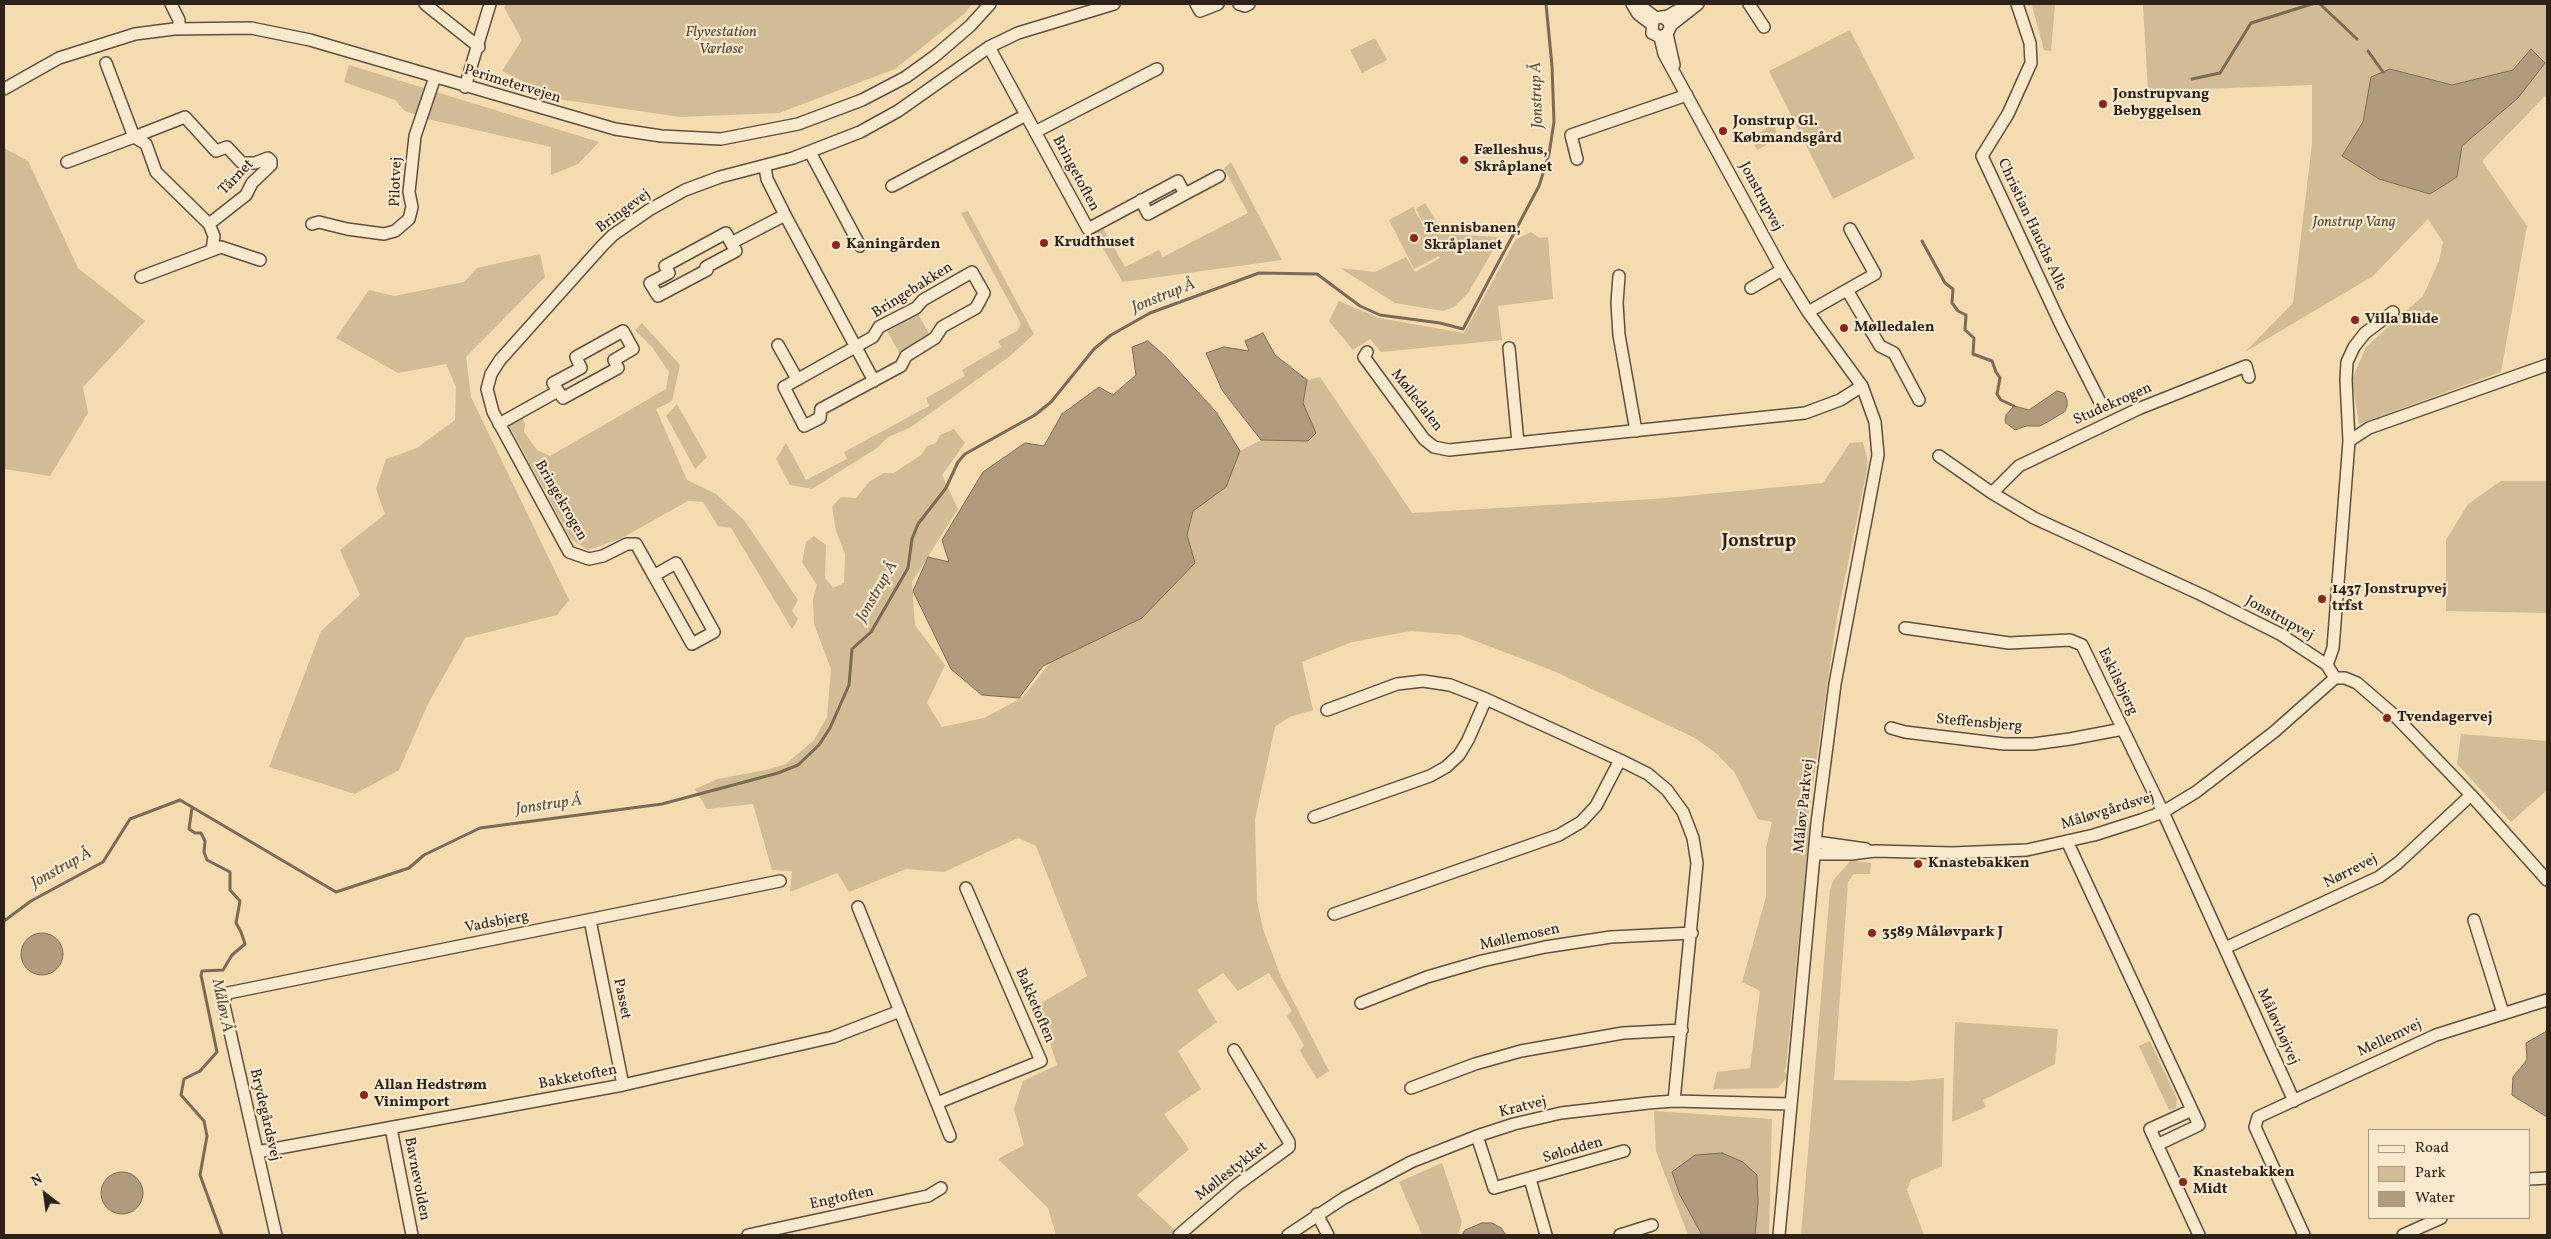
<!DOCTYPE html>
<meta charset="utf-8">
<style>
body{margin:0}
#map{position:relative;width:2551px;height:1239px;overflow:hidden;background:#f4dbb0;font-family:Vollkorn,serif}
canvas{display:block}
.frame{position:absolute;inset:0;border:5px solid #2c2219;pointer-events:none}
.legend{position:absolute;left:2368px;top:1129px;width:162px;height:90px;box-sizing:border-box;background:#f8e8cc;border:1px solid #a69984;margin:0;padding:6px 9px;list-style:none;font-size:15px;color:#2c2219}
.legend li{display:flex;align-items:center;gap:10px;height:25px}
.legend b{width:25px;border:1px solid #a69984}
.north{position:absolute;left:20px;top:1169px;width:50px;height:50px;-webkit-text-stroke:4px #f8e8cc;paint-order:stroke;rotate:330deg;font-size:14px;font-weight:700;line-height:20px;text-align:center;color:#2c2219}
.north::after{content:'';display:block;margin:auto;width:18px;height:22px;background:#2c2219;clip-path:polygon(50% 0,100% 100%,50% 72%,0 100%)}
</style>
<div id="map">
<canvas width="2551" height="1239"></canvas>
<div class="frame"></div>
<ul class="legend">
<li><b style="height:6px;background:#f8e8cc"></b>Road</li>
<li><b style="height:14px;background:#d2bc96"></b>Park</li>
<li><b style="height:14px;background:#b09c7d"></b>Water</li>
</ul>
<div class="north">N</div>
</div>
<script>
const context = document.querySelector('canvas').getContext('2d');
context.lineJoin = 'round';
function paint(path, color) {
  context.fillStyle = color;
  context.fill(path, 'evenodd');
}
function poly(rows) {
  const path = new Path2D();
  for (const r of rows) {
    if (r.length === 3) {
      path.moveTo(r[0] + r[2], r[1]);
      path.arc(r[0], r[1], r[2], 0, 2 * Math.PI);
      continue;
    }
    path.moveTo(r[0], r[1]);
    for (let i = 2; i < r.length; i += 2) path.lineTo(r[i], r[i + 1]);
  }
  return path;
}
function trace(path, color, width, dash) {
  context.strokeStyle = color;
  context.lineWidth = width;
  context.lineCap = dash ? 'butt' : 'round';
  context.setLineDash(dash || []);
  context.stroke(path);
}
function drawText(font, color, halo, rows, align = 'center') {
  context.font = font + ' Vollkorn,serif';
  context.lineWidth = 4.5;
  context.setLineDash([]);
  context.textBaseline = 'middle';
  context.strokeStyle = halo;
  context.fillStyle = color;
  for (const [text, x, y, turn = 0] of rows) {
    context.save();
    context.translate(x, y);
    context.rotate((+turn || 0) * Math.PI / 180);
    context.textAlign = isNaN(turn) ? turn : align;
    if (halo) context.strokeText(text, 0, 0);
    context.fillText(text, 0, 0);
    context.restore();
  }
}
paint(poly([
 [506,4,972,4,965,13,895,69,779,113,680,117,558,99,502,71,522,40,504,7],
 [2026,4,2055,4,2051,51,2044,50,2032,6],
 [2143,4,2547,4,2547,98,2545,96,2482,161,2527,226,2501,372,2359,424,2352,380,2366,347,2423,296,2439,261,2443,242,2428,219,2373,276,2245,352,2293,303,2312,144,2312,85,2148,91],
 [2531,49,2518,98,2462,146,2457,177,2342,156,2363,122,2371,77,2390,69,2452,85,2513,70],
 [1850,30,1915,158,1833,199,1769,71],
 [1375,38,1387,60,1362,73,1350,50],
 [349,65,424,88,417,115,405,111,395,100,344,82],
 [433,91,599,142,578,164,551,175,551,147,427,119],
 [1773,124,1779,138,1757,150,1751,138],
 [4,148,28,161,78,268,145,321,83,387,88,413,50,476,4,469],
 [1231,162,1282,260,1123,282,1093,232,1102,226,1125,267,1159,250,1163,257,1248,213,1224,168],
 [1425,203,1444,234,1501,237,1468,293,1454,307,1443,311,1395,303,1340,268,1375,272,1406,257,1415,272,1440,258,1439,256,1414,269,1389,220,1413,207,1434,245,1416,209],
 [968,211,1034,334,1010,356,911,427,888,437,877,448,812,489,790,485,776,459,786,443,806,480,847,459,844,452,929,406,926,398,965,376,962,370,1001,347,998,341,1017,331,1021,324,961,213],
 [1531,232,1540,238,1548,237,1553,299,1498,306,1502,340,1381,352,1370,339,1353,350,1329,321,1339,301,1379,318,1464,333,1516,239],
 [540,254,545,277,466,357,471,397,569,600,557,615,465,638,428,704,399,770,355,794,269,767,321,631,360,595,340,550,385,514,376,489,386,459,417,448,455,420,456,387,446,364,398,373,336,338,369,290,394,296,464,282,477,268],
 [918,314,931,337,900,354,887,331],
 [642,323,680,365,672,401,656,409,687,480,716,494,744,520,798,600,792,611,798,619,792,629,731,528,718,526,703,502,688,501,620,539,588,550,571,539,509,425,519,414,525,423,524,432,537,450,550,456,666,389,669,372,652,347,635,330],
 [1320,377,1412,513,1654,499,1823,483,1850,443,1863,442,1868,462,1866,475,1837,617,1808,819,1810,827,1786,1067,1784,1071,1788,1076,1778,1088,1713,1089,1717,1072,1750,1068,1760,991,1742,982,1766,897,1766,848,1772,822,1758,819,1735,773,1717,754,1695,738,1556,672,1460,635,1411,631,1352,642,1302,662,1313,710,1289,717,1275,727,1255,819,1257,901,1263,929,1281,977,1329,1071,1317,1079,1300,1051,1304,1045,1287,1016,1292,1011,1269,973,1238,991,1223,973,1197,990,1217,1022,1178,1051,1201,1089,1164,1114,1189,1149,1137,1195,1175,1230,1170,1235,1056,1235,1048,1208,998,1159,1024,1145,1014,1109,1023,1081,1057,1065,1038,1005,1087,976,1036,846,1018,838,944,872,906,869,849,892,837,873,790,892,792,871,772,870,753,804,707,809,695,789,718,779,766,770,786,764,814,740,827,717,831,669,814,624,813,599,817,585,802,562,806,542,814,536,826,545,825,578,833,588,844,583,845,554,836,531,832,507,841,497,856,498,870,481,884,473,894,473,921,455,927,446,936,443,940,435,954,429,965,443,942,475,958,509,912,582,915,625,945,665,927,703,942,727,984,718,1023,697,1060,650,1190,523,1193,511,1226,487,1240,451,1261,440,1308,441,1303,403,1307,380],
 [677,404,707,457,695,469,666,416],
 [2501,481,2547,481,2547,613,2446,611,2446,540,2468,504],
 [2461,734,2547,741,2547,790,2511,822,2457,764],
 [1851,860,1871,863,1870,874,1854,874,1848,882,1834,1080,1908,1081,1944,1078,1942,1166,1911,1180,1907,1190,1924,1235,1801,1235,1830,890,1833,881],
 [1955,1022,2058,1029,2055,1064,1983,1100,1986,1107,1952,1122],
 [2150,1041,2177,1099,2176,1108,2169,1110,2139,1046],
 [1654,1111,1772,1119,1769,1235,1688,1235,1656,1151],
 [1442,1163,1462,1222,1458,1235,1422,1235,1399,1182]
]), '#d2bc96');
const water = poly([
 [2531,49,2545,63,2518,98,2462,146,2457,177,2430,194,2379,179,2342,156,2363,122,2371,77,2390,69,2452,85,2513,70,2531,49],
 [1263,333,1275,355,1307,380,1303,403,1316,433,1308,441,1261,440,1222,390,1206,353,1224,347,1249,351,1245,341,1263,333],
 [1148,341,1166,357,1216,412,1240,451,1226,487,1193,511,1187,535,1195,563,1142,618,1043,666,1019,698,982,695,951,669,913,591,928,557,949,562,942,540,983,472,1025,443,1044,446,1062,414,1099,387,1113,395,1136,375,1132,347,1148,341],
 [2057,391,2064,393,2067,400,2067,407,2064,412,2051,420,2040,426,2026,426,2015,430,2005,422,2006,415,2014,406,2029,410,2057,391],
 [42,954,21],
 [2547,1031,2547,1117,2512,1095,2513,1077,2527,1060,2526,1043,2547,1031],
 [1722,1153,1743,1162,1757,1175,1758,1203,1755,1235,1702,1235,1680,1195,1672,1172,1695,1155,1722,1153],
 [122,1193,21],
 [1482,1223,1492,1223,1501,1228,1506,1235,1462,1235,1465,1230,1482,1223]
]);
paint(water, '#b09c7d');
trace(water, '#7b6b55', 1);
trace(poly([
 [2320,4,2357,39],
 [2368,51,2383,72],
 [2192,79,2220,73,2251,23,2312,4],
 [1922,241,1945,283,1953,289,1952,303,1958,311,1966,315,1965,330,1974,338,1973,354,1992,361,1996,372,2000,378,1997,394,2001,400,2014,406],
 [192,808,189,829,195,833,201,833,205,841,204,852,207,860,230,872,230,890,240,901,236,923,241,932,245,944,232,955,223,970,202,971,201,975,217,1052,200,1071,184,1079,181,1095,204,1121,207,1136,200,1175,222,1235],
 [4,921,31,901,103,862,130,819,180,800,336,892,409,868,424,855,480,828,662,804,778,773,798,765,819,745,830,728,849,685,852,649,871,632,908,568,912,539,918,524,946,488,958,462,965,454,1035,415,1051,402,1094,349,1111,335,1150,313,1259,273,1317,274,1360,306,1380,315,1440,323,1463,329,1539,186,1549,154,1554,122,1552,66,1546,4]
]), '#7b6b55', 3);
const minor = poly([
 [171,4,179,20,179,29],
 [425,4,479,47],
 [1196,4,1200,11,1218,4],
 [1239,4,1245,6,1249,4],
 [1632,4,1638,14,1651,24],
 [1638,4,1656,18],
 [1749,4,1764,27],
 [2017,4,2030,43,2031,63,2008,114,1982,156,2061,325,2100,402],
 [1663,17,1669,22,1670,28,1667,34,1660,37,1652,33,1653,21,1656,18,1668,16,1688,4],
 [1670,26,1698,4],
 [1667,34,1674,65],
 [1660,37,1664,54,1782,270,1808,312,1862,386,1875,422,1878,455,1835,684,1817,823,1779,1235],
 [989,47,1088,229,1178,181,1185,194,1219,176],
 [465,87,490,4],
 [4,89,59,58,135,34,174,29,251,28,310,40,615,129,661,136,721,139,798,124,862,100,906,77,935,56,970,26,990,4],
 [1035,132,1157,69],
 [134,137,185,117,216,151,227,147,242,163,255,163,268,158,271,161,271,165,252,183,246,195,209,224],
 [134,137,146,144,156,172,209,224,214,236,212,250],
 [810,152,860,246],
 [1577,159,1571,135,1687,95],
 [67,162,134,137,106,63],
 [765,167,767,179,785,215,874,381],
 [892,186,1026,115],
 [1141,200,1148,214,1185,194],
 [312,224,319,222,347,229,384,234,395,231,409,219,412,207,409,192,415,136,435,77],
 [731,243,736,251,706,267,707,270,658,296,650,283,669,273,665,266,726,233,731,243,785,215],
 [972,272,984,293,976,308,942,327,935,338,906,356,901,366,821,409,820,418,804,426,784,387,873,337,879,327,916,308,923,300,972,272],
 [1619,276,1617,303,1619,335,1636,431],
 [141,277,221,247,260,260],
 [1751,288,1782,270],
 [1847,290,1880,346,1894,353,1919,400],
 [1808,312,1875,274,1850,229],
 [778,345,797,379],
 [1509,348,1518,443],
 [1367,352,1364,357,1424,439,1434,447,1449,450,1805,413,1840,400,1862,386],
 [499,424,558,391,563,398,618,368,614,360,633,349,623,331,576,357,581,368,553,383,558,391],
 [2349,441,2369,428,2547,365],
 [1939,456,1992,493,2034,518,2202,595,2280,634,2327,665,2335,678],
 [1992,493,2019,466,2138,409,2246,366,2249,377],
 [655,575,676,563,714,632,692,644,636,544,627,544,603,556,589,559,569,552,493,412,487,389,491,374,500,360,602,246,613,235,649,210,685,190,720,177,793,158,860,132,898,111,989,47,1018,33,1114,4],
 [1905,628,2009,643,2070,640,2082,645,2163,812,2294,1101],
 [2327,665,2333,648,2349,441,2346,380,2347,362,2354,347,2365,333,2393,312],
 [2335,678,2345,678,2357,683,2394,715,2471,795,2547,880],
 [1327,710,1397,684,1423,681,1450,685,1486,699,1620,760,1648,774,1667,790,1683,812,1693,838,1697,863,1674,1101],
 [1891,728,1905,732,2004,744,2033,744,2070,739,2123,729],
 [1314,817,1430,776,1446,767,1459,755,1468,740,1486,699],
 [2067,841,2199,1125,2157,1145],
 [1816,842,1866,849],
 [1815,854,1851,854,1875,851,1952,853,2027,850,2094,835,2141,820,2163,812,2196,792,2274,732,2335,678],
 [858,907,950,1136],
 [1334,914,1559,835,1581,822,1596,806,1620,760],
 [590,920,623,1085],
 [2474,920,2503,1013],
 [2225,948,2379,877,2398,863,2471,795],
 [1361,1003,1427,977,1482,961,1545,947,1611,937,1692,933],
 [1411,1088,1475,1064,1521,1051,1623,1033,1682,1030],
 [937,1103,1041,1061,966,888],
 [2192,1110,2150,1129,2199,1235],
 [391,1128,412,1235],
 [1477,1136,1494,1188,1624,1151],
 [257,1152,623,1085,833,1037,900,1011],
 [1530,1179,1546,1235],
 [2530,1179,2547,1178],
 [1317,1214,1328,1235],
 [276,1235,223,1001,228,993,780,881],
 [748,1235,913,1199,928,1196,941,1188],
 [1179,1235,1237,1185,1289,1147,1289,1142,1234,1050],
 [1288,1235,1344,1198,1411,1162,1477,1136,1514,1124,1561,1113,1648,1103,1674,1101,1790,1104],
 [1620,1235,1652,1225],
 [2304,1235,2255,1127,2258,1117,2436,1035,2547,1000],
 [2403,1235,2441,1218]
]);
trace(minor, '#5e503f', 14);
trace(minor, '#f8e8cc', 11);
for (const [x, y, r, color] of [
 [2103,104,5,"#8f2418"],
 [1723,131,5,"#8f2418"],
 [1464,160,5,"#8f2418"],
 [1414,238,5,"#8f2418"],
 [1044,243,5,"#8f2418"],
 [836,245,5,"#8f2418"],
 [2355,320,5,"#8f2418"],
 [1844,328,5,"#8f2418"],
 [2322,599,5,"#8f2418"],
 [2387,718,5,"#8f2418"],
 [1918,864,5,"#8f2418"],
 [1872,933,5,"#8f2418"],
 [364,1095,5,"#8f2418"],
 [2183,1182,5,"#8f2418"]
]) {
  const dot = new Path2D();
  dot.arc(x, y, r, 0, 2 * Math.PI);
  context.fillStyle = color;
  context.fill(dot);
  trace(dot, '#f8e8cc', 2);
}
drawText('italic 15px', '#564838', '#f8e8cc', [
 ["Flyvestation",721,33],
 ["Værløse",721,50],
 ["Jonstrup Vang",2354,223]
]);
drawText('15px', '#2c2219', '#f8e8cc', [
 ["Perimetervejen",512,85,17],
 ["Bringetoften",1075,174,62],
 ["Tårnet",237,178,-46],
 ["Pilotvej",397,182,-88],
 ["Jonstrupvej",1760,197,62],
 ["Bringevej",624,212,-36],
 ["Christian Hauchs Alle",2031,225,65],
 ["Bringebakken",913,291,-32],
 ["Mølledalen",1416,401,52],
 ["Studekrogen",2113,405,-24],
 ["Bringekrogen",560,501,60],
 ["Jonstrupvej",2279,619,29],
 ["Eskilsbjerg",2117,682,64],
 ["Steffensbjerg",1979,724,5],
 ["Måløv Parkvej",1805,806,-84],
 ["Måløvgårdsvej",2108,812,-17],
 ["Nørrevej",2351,872,-27],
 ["Vadsbjerg",497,923,-11],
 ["Møllemosen",1520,938,-12],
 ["Passet",621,999,79],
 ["Bakketoften",1034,1006,67],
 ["Måløvhøjvej",2277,1027,66],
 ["Mellemvej",2390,1039,-25],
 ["Bakketoften",578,1078,-11],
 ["Kratvej",1523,1108,-14],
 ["Brydegårdsvej",264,1115,77],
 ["Sølodden",1573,1151,-16],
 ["Møllestykket",1232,1172,-38],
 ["Bavnevolden",416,1179,79],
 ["Engtoften",842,1199,-12]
]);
drawText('bold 15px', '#2c2219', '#f8e8cc', [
 ["Jonstrupvang",2113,95],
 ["Bebyggelsen",2113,112],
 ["Jonstrup Gl.",1733,122],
 ["Købmandsgård",1733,139],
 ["Fælleshus,",1474,151],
 ["Skråplanet",1474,168],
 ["Tennisbanen,",1424,229],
 ["Skråplanet",1424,246],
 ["Krudthuset",1054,243],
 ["Kaningården",846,245],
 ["Villa Blide",2365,320],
 ["Mølledalen",1854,328],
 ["1437 Jonstrupvej",2332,590],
 ["trfst",2332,607],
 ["Tvendagervej",2397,718],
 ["Knastebakken",1928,864],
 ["3589 Måløvpark J",1882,933],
 ["Allan Hedstrøm",374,1086],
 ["Vinimport",374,1103],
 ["Knastebakken",2193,1173],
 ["Midt",2193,1190]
], 'left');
drawText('italic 16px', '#5a4d3c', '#f8e8cc', [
 ["Jonstrup Å",1538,95,-92],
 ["Jonstrup Å",1164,297,-22],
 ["Jonstrup Å",878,592,-60],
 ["Jonstrup Å",549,806,-8],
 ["Jonstrup Å",62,869,-29],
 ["Måløv Å",221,1006,78]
]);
drawText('bold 18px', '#2c2219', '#f8e8cc', [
 ["Jonstrup",1759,543]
]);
</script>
